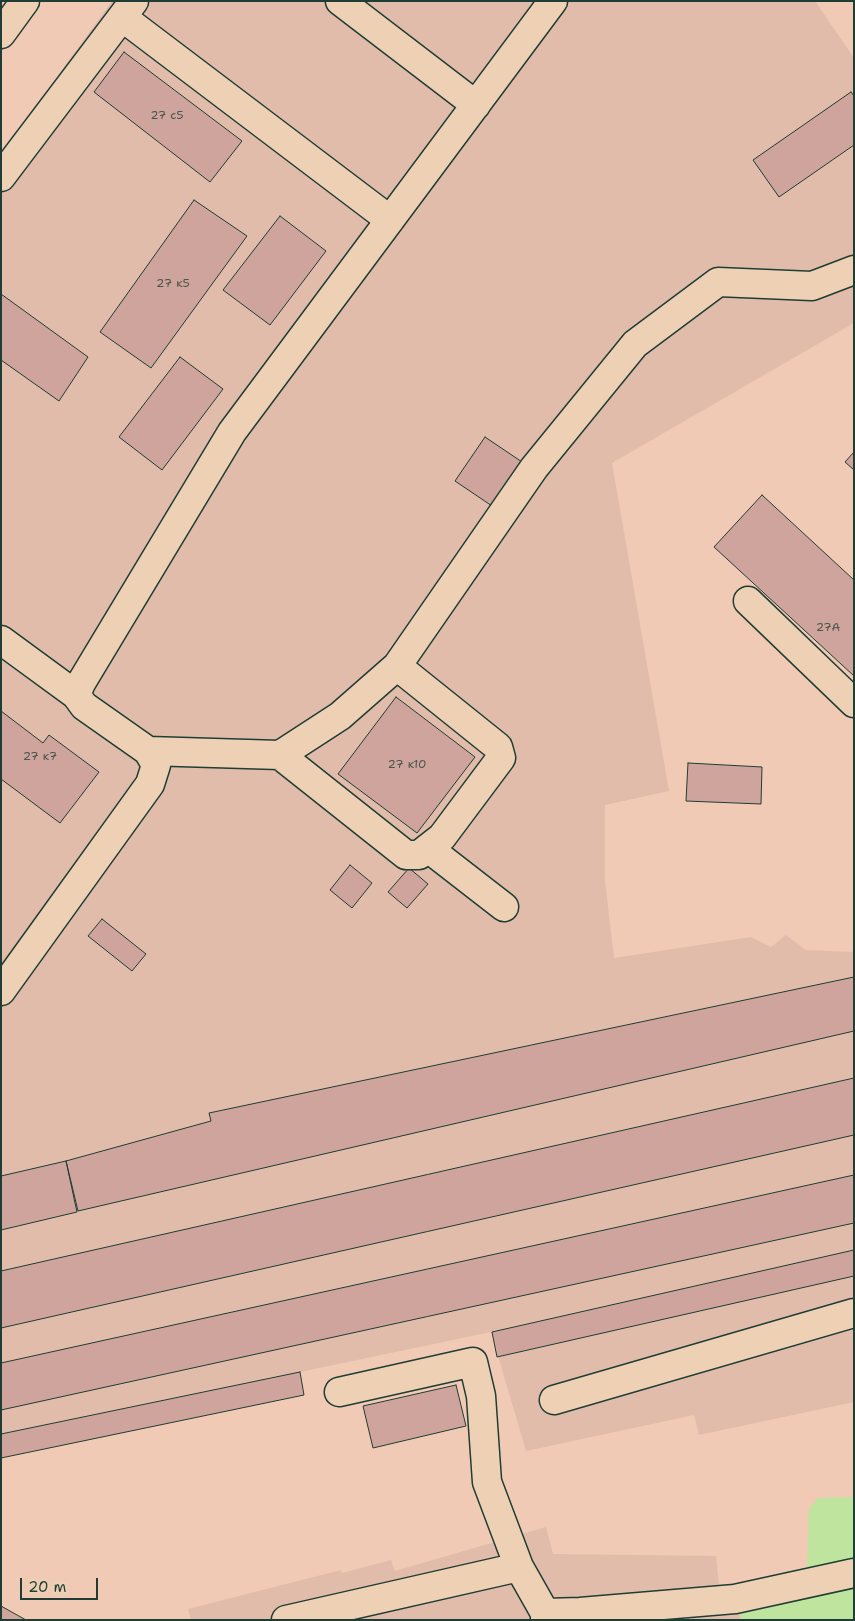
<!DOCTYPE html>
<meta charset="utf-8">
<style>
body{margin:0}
#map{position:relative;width:855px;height:1621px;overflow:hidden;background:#f0cab4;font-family:"Shantell Sans",sans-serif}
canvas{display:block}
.frame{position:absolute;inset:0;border:2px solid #1f3d34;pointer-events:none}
.scale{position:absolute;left:20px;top:1578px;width:78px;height:22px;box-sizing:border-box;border:2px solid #1f3d34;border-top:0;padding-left:6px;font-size:15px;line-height:18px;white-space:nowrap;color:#1f3d34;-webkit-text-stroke:4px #eed1b5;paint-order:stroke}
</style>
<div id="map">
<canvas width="855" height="1621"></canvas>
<div class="frame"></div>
<div class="scale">20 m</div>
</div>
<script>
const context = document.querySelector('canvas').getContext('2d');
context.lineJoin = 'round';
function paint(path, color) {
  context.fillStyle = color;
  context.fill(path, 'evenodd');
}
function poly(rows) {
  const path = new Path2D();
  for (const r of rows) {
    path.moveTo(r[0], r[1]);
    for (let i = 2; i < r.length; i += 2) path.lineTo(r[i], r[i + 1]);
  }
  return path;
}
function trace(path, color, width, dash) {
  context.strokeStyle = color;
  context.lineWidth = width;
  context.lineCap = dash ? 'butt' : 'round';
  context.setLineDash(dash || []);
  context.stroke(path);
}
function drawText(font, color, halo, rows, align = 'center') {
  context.font = font + ' "Shantell Sans",sans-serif';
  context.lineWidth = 4;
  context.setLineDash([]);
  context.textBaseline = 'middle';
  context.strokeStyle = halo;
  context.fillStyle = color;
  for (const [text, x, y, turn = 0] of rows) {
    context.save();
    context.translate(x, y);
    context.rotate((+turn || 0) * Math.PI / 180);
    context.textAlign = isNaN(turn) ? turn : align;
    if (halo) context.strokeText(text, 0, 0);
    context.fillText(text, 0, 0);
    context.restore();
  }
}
paint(poly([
 [112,1,815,1,854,58,854,323,612,463,669,791,605,805,605,881,614,958,751,937,771,947,786,935,806,950,854,952,854,1402,699,1435,694,1415,526,1451,491,1332,300,1372,304,1395,1,1458,1,154],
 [546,1527,553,1554,716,1556,719,1585,731,1585,741,1620,191,1620,188,1609,341,1570,342,1573,391,1560,395,1571]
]), '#e2bcab');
paint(poly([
 [854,1497,854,1620,741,1620,731,1585,807,1567,809,1509,818,1498]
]), '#bee49e');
const building = poly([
 [124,52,242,141,210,182,94,92,124,52],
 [851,92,854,96,854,145,779,197,753,160,851,92],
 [194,200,247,236,151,368,100,332,194,200],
 [280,216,326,251,270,325,223,290,280,216],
 [1,294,88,357,59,401,1,360,1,294],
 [180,357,223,389,162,470,119,437,180,357],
 [485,437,525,464,495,508,455,481,485,437],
 [854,452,854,470,845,462,854,452],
 [762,495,854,580,854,676,714,547,762,495],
 [396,697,475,757,417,833,338,774,396,697],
 [1,711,43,743,49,735,99,772,60,823,1,779,1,711],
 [688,763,762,767,761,804,686,801,688,763],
 [350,865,372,883,352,908,330,890,350,865],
 [409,868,428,884,407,908,388,892,409,868],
 [102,919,146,954,132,971,88,936,102,919],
 [854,977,854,1031,78,1211,66,1161,211,1121,209,1113,854,977],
 [854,1078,854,1135,1,1328,1,1271,854,1078],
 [66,1161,77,1212,1,1230,1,1176,66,1161],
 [854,1175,854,1223,1,1410,1,1363,854,1175],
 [854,1250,854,1276,497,1357,492,1332,854,1250],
 [300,1372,304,1395,1,1458,1,1434,300,1372],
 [456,1385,466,1426,373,1448,363,1406,456,1385],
 [1,1606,26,1620,1,1620,1,1606]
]);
paint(building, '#cfa49c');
trace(building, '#1f3d34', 1);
const minor = poly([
 [340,1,476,105],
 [122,17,390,220],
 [1,177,134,1],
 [748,601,854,703],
 [1,640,76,695],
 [148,751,280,755,340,716,397,666,534,468,635,344,718,282,812,286,854,270],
 [280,755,406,855,419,855,442,837,501,758,498,747,397,666],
 [428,848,504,907],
 [1,991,150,784,156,765,148,751,84,706,76,695,81,683,232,432,553,1],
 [339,1392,473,1362,481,1396,487,1482,519,1567,545,1613,545,1620],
 [554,1400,854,1313],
 [545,1613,580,1612,735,1599,854,1573],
 [286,1620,519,1567]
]);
const major = poly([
 [1,34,25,1]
]);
trace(minor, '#1f3d34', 31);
trace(major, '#1f3d34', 31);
trace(minor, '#eed1b5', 28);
trace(major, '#eed1b5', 28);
drawText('12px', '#4b574e', null, [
 ["27 с5",167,116],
 ["27 к5",173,284],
 ["27А",828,628],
 ["27 к7",40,757],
 ["27 к10",407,765]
]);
</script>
